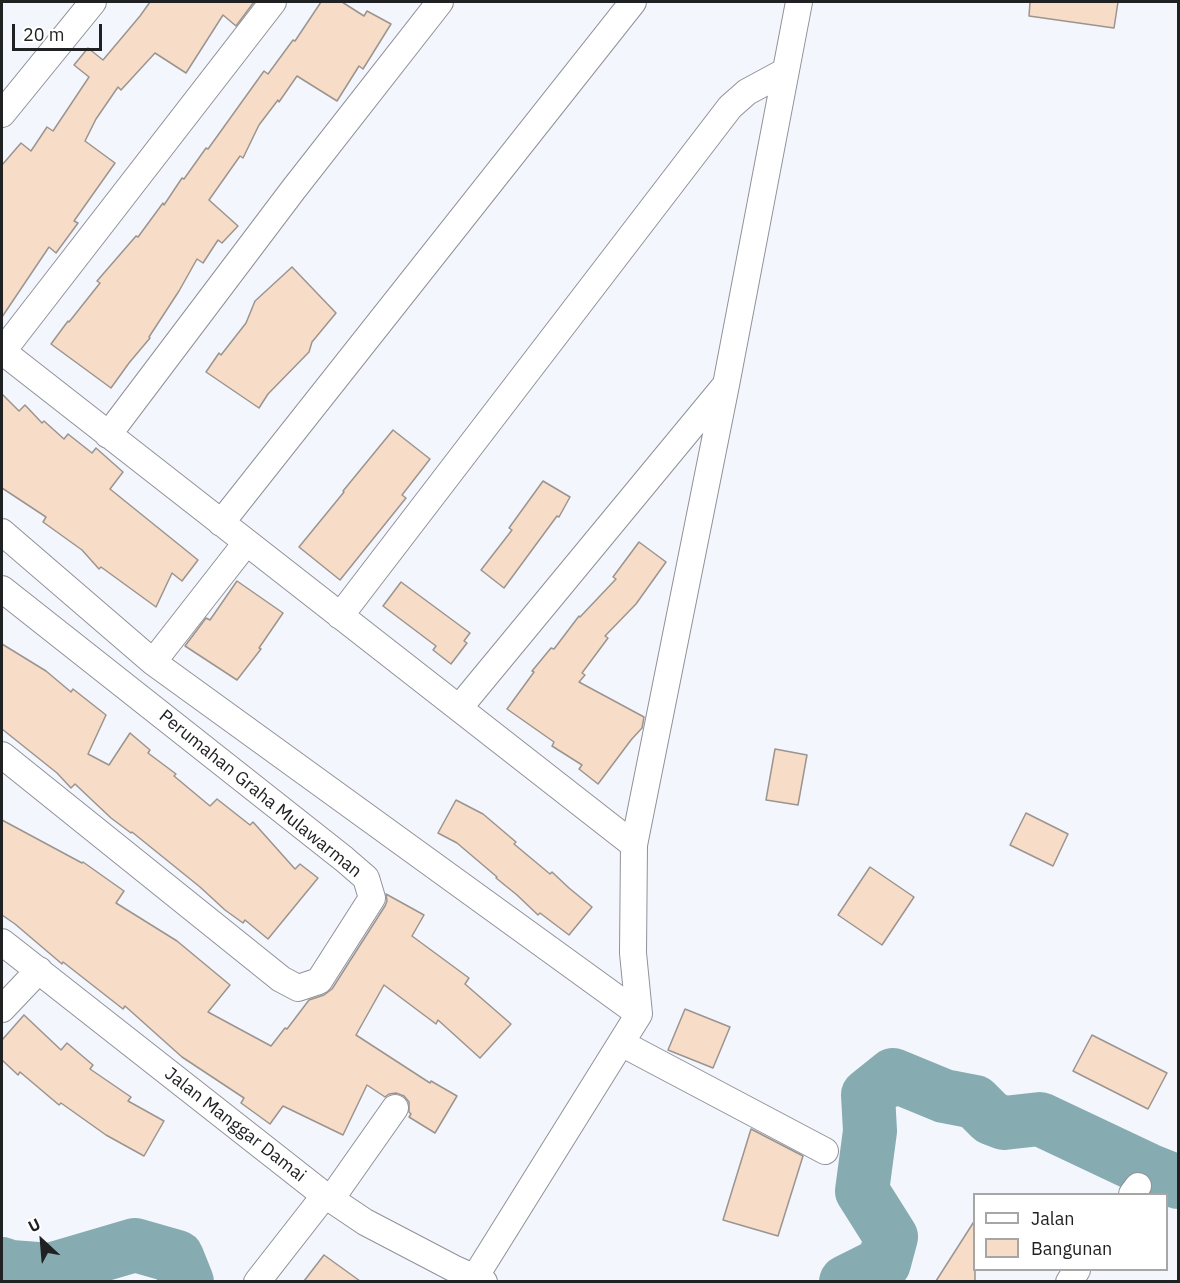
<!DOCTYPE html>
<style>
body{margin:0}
#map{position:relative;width:1180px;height:1283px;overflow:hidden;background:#f4f6fe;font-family:"IBM Plex Sans",sans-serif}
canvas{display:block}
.frame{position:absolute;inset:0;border:3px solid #202123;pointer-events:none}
.legend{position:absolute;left:973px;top:1193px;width:195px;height:78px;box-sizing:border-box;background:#fff;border:2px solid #a6a6a7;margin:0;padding:8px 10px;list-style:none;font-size:18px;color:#202123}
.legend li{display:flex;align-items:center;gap:12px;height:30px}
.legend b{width:30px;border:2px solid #a6a6a7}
.north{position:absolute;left:12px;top:1211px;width:60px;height:60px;-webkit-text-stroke:4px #fff;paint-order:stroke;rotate:334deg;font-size:16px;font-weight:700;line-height:24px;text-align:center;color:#202123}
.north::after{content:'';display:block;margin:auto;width:21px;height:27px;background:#202123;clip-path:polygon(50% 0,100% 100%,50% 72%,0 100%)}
.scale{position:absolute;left:12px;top:24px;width:90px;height:27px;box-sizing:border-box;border:3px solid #202123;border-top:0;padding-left:8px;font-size:18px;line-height:21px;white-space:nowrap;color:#202123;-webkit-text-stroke:4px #fff;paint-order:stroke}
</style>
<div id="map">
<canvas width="1180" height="1283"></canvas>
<div class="frame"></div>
<ul class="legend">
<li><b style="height:8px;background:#fff"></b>Jalan</li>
<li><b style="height:16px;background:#f7dcc7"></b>Bangunan</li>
</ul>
<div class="north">U</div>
<div class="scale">20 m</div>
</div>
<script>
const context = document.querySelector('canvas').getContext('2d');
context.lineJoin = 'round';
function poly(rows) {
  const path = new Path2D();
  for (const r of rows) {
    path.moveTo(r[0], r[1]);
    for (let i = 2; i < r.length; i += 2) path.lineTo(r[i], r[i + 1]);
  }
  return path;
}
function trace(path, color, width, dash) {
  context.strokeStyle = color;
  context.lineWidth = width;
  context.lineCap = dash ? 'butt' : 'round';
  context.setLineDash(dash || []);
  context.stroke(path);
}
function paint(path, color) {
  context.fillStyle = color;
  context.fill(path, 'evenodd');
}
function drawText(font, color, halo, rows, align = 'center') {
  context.font = font + ' "IBM Plex Sans",sans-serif';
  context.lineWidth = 6;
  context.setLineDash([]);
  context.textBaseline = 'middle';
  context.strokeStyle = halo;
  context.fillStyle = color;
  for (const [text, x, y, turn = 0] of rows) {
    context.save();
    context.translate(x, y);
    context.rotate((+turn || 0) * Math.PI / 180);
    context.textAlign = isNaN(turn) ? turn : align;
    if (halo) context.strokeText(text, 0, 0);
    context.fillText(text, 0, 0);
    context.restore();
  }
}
trace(poly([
 [2,1264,11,1267,50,1270,135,1245,177,1257,187,1282],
 [846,1282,884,1263,891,1237,862,1191,870,1131,868,1095,893,1075,944,1096,975,1102,991,1118,1004,1123,1040,1119,1148,1170,1178,1182]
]), '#86acb2', 54);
const building = poly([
 [150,2,254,2,236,26,223,15,186,73,155,53,121,90,118,87,96,119,85,141,115,163,74,221,78,223,56,253,49,247,2,317,2,165,21,143,31,151,47,127,53,131,89,77,74,65,88,48,103,60,140,16,150,2],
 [321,2,342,2,364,16,367,11,391,24,363,69,359,66,337,101,297,76,279,102,278,100,259,125,243,158,240,156,209,200,238,226,222,243,218,240,203,263,197,259,179,291,149,337,150,338,129,363,111,388,51,344,68,321,69,322,100,283,97,281,136,236,138,237,163,203,164,205,182,178,184,179,206,148,208,149,264,71,268,74,293,40,295,41,321,2],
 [1030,2,1118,2,1114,28,1029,16,1030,2],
 [292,267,336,313,312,342,309,352,268,394,259,408,206,372,219,353,221,355,246,323,255,301,292,267],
 [2,394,19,411,25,405,42,423,44,421,64,439,68,434,92,453,96,448,123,472,110,489,198,560,182,581,172,573,156,607,101,567,99,569,82,550,43,522,46,517,2,488,2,394],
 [393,430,430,459,402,495,406,498,340,580,299,547,344,492,343,491,393,430],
 [543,481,570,497,559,517,557,516,504,588,481,570,512,530,509,528,543,481],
 [639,542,666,562,636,604,605,636,608,638,582,673,585,675,579,682,644,717,642,728,631,740,598,784,579,769,582,765,552,746,554,742,507,709,534,672,532,671,551,648,554,649,579,616,580,617,616,579,613,577,639,542],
 [237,581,283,613,259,648,261,649,237,680,185,646,206,618,210,620,237,581],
 [401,582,470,633,464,641,467,643,451,664,433,650,436,646,383,606,401,582],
 [2,644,46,671,71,692,73,689,106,715,88,754,109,765,130,733,150,750,148,753,176,774,174,776,210,806,217,799,250,825,253,822,295,869,300,864,318,878,268,939,245,920,243,923,225,910,200,887,132,832,131,833,111,818,75,784,71,788,57,773,2,729,2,644],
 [775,749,807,755,798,805,766,800,775,749],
 [456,800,483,814,516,842,514,844,550,874,552,872,569,888,592,907,569,935,540,913,538,915,517,895,496,878,497,877,457,843,438,833,456,800],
 [1026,813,1068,834,1053,866,1010,845,1026,813],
 [2,820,82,863,83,862,124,891,116,903,177,941,230,985,208,1012,271,1046,285,1028,287,1029,309,1000,324,995,332,989,385,906,387,901,386,894,424,915,412,936,469,978,465,984,511,1024,480,1058,438,1020,436,1024,384,985,356,1035,430,1083,431,1081,457,1096,435,1133,409,1117,411,1114,409,1112,409,1102,404,1096,396,1093,389,1094,385,1097,367,1085,343,1135,283,1106,270,1124,241,1103,244,1098,182,1057,125,1006,123,1009,63,962,62,964,15,924,2,915,2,820],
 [870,867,914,897,882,945,838,915,870,867],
 [685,1009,730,1027,713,1068,668,1050,685,1009],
 [24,1015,61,1050,67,1043,93,1065,90,1069,131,1097,128,1101,164,1121,144,1156,106,1135,61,1103,59,1105,20,1072,18,1075,2,1060,2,1040,24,1015],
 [1092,1035,1167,1073,1148,1109,1073,1071,1092,1035],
 [751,1129,803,1156,778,1236,723,1220,751,1129],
 [975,1220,975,1281,936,1281,975,1220],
 [324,1255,360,1281,304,1281,324,1255]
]);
paint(building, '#f7dcc7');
trace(building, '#9b948f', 1.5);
const minor = poly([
 [2,114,93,2],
 [2,351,634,845],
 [2,352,273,2],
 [108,435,293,190,440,2],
 [221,523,633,2],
 [2,532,153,662,639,1014],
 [2,589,344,859,366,878,372,898,319,981,298,988,281,979,2,755],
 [340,616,730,107,747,92,784,72],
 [153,662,246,543],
 [459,708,724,387],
 [2,942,319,1191,365,1222,453,1268,484,1282],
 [2,1009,39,970],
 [621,1043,825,1151],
 [1132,1194,1138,1186],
 [331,1199,395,1108],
 [257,1282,325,1195],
 [472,1282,639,1014,633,953,634,845,726,385,799,2],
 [1069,1282,1077,1270]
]);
trace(minor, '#909199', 28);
trace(minor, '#fff', 26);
drawText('18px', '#202123', '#fff', [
 ["Perumahan Graha Mulawarman",260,794,39],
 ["Jalan Manggar Damai",235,1125,38]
]);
</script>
